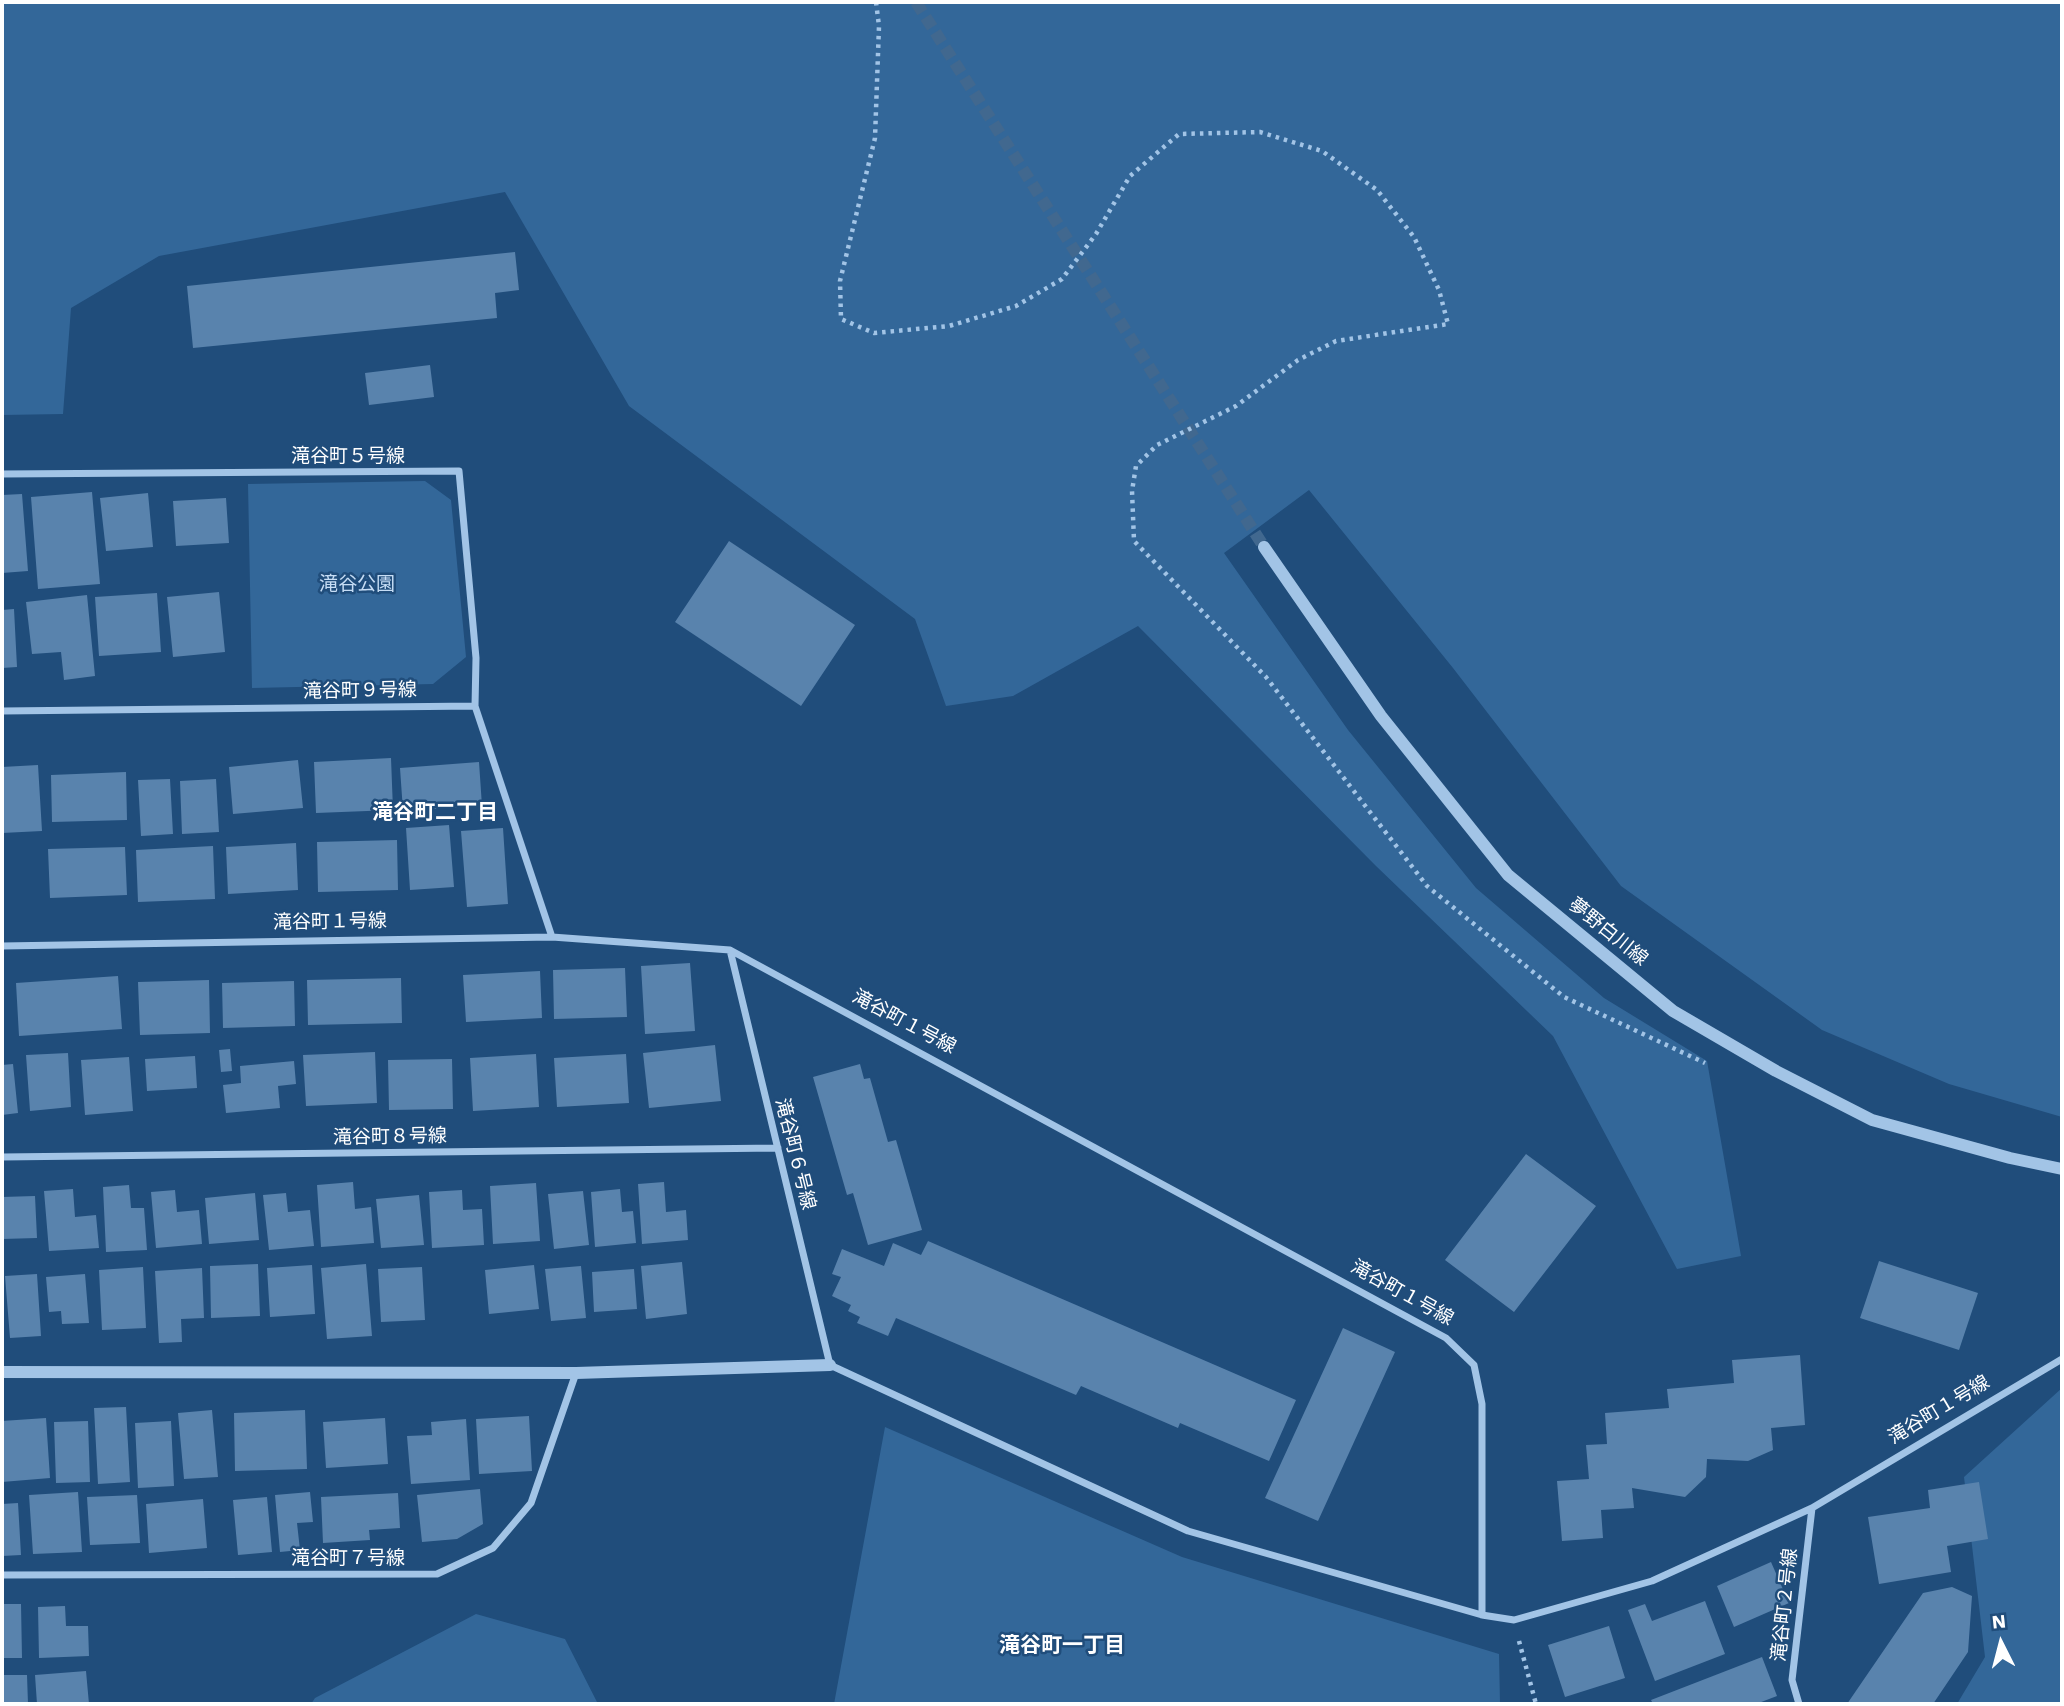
<!DOCTYPE html>
<meta charset="utf-8">
<style>
body{margin:0}
#map{position:relative;width:2064px;height:1706px;overflow:hidden;background:#204d7b;font-family:"Work Sans",sans-serif}
canvas{display:block}
.frame{position:absolute;inset:0;border:4px solid #fff;pointer-events:none}
.north{position:absolute;left:1966px;top:1608px;width:70px;height:70px;-webkit-text-stroke:5px #204d7b;paint-order:stroke;rotate:354deg;font-size:19px;font-weight:700;line-height:28px;text-align:center;color:#fff}
.north::after{content:'';display:block;margin:auto;width:24px;height:32px;background:#fff;clip-path:polygon(50% 0,100% 100%,50% 72%,0 100%)}
</style>
<div id="map">
<canvas width="2064" height="1706"></canvas>
<div class="frame"></div>
<div class="north">N</div>
</div>
<script>
const context = document.querySelector('canvas').getContext('2d');
context.lineJoin = 'round';
function paint(path, color) {
  context.fillStyle = color;
  context.fill(path, 'evenodd');
}
function poly(rows) {
  const path = new Path2D();
  for (const r of rows) {
    path.moveTo(r[0], r[1]);
    for (let i = 2; i < r.length; i += 2) path.lineTo(r[i], r[i + 1]);
  }
  return path;
}
function trace(path, color, width, dash) {
  context.strokeStyle = color;
  context.lineWidth = width;
  context.lineCap = dash ? 'butt' : 'round';
  context.setLineDash(dash || []);
  context.stroke(path);
}
function drawText(font, color, halo, rows, align = 'center') {
  context.font = font + ' "Work Sans","Noto Sans JP",sans-serif';
  context.lineWidth = 5;
  context.setLineDash([]);
  context.textBaseline = 'middle';
  context.strokeStyle = halo;
  context.fillStyle = color;
  for (const [text, x, y, turn = 0] of rows) {
    context.save();
    context.translate(x, y);
    context.rotate((+turn || 0) * Math.PI / 180);
    context.textAlign = isNaN(turn) ? turn : align;
    if (halo) context.strokeText(text, 0, 0);
    context.fillText(text, 0, 0);
    context.restore();
  }
}
paint(poly([
 [2,2,2062,2,2062,1117,1949,1084,1822,1030,1621,886,1453,668,1309,490,1224,553,1348,730,1476,888,1604,998,1707,1061,1741,1256,1677,1269,1553,1036,1376,866,1138,626,1013,696,946,706,915,619,629,406,505,192,159,256,71,308,63,414,2,415],
 [425,481,451,500,466,657,433,684,252,688,248,484],
 [2062,1388,2062,1704,1957,1704,1985,1657,1964,1477],
 [885,1427,1182,1557,1499,1654,1500,1704,834,1704],
 [476,1614,565,1639,598,1704,311,1704,315,1698]
]), '#336799');
paint(poly([
 [515,252,519,290,495,293,497,318,193,348,187,286],
 [430,365,434,397,369,405,365,373],
 [92,492,100,584,38,589,31,497],
 [148,493,153,547,106,551,100,498],
 [22,494,28,571,2,573,2,495],
 [226,498,229,543,176,546,173,501],
 [729,541,855,625,801,706,675,622],
 [219,592,225,652,173,657,167,597],
 [157,593,161,652,99,656,95,597],
 [87,595,95,676,64,680,61,652,32,654,26,602],
 [14,609,17,667,2,668,2,610],
 [391,758,393,810,316,813,314,762],
 [298,760,303,808,233,814,229,767],
 [479,762,482,806,403,811,400,768],
 [38,765,42,831,2,833,2,767],
 [126,772,127,820,52,822,51,775],
 [170,779,173,834,141,836,138,780],
 [216,779,219,832,182,834,180,781],
 [449,825,454,887,410,890,406,828],
 [503,828,508,904,467,907,461,831],
 [397,840,398,890,318,892,317,842],
 [296,843,298,890,228,894,226,847],
 [213,846,215,899,138,902,136,850],
 [125,847,127,895,50,898,48,849],
 [690,963,695,1031,645,1034,641,966],
 [625,968,627,1017,554,1019,553,970],
 [540,971,542,1018,466,1022,463,975],
 [118,976,122,1029,19,1036,16,983],
 [401,978,402,1023,308,1025,307,980],
 [209,980,210,1033,140,1035,138,982],
 [294,981,295,1026,223,1028,222,983],
 [715,1045,721,1101,649,1108,643,1053],
 [230,1049,232,1071,221,1072,219,1050],
 [375,1052,377,1103,306,1106,303,1055],
 [68,1053,71,1107,30,1111,26,1055],
 [536,1054,539,1107,473,1111,470,1058],
 [626,1054,629,1103,557,1107,554,1058],
 [195,1056,197,1088,147,1091,145,1059],
 [129,1057,133,1111,85,1115,81,1060],
 [452,1059,453,1109,389,1110,388,1060],
 [294,1061,296,1084,278,1086,280,1108,226,1113,223,1085,241,1083,240,1066],
 [13,1064,18,1113,2,1115,2,1065],
 [860,1064,864,1079,870,1078,888,1142,896,1140,922,1230,868,1245,853,1193,847,1195,813,1077],
 [1526,1154,1596,1206,1514,1312,1445,1260],
 [353,1182,355,1209,371,1207,374,1243,321,1247,317,1185],
 [664,1182,666,1212,686,1210,688,1240,642,1244,638,1184],
 [536,1183,540,1241,493,1244,490,1186],
 [129,1185,131,1208,144,1208,147,1250,106,1252,103,1187],
 [73,1189,75,1217,96,1215,99,1248,49,1251,44,1191],
 [620,1189,622,1212,633,1211,636,1243,595,1247,591,1192],
 [175,1190,177,1212,199,1210,202,1244,156,1248,151,1192],
 [462,1190,463,1210,482,1209,484,1245,432,1248,429,1192],
 [583,1191,589,1245,554,1249,548,1194],
 [255,1193,259,1240,209,1244,205,1198],
 [286,1193,288,1212,310,1210,314,1246,269,1250,263,1195],
 [419,1195,424,1245,381,1248,376,1199],
 [35,1196,37,1238,2,1239,2,1197],
 [928,1241,1296,1400,1269,1461,1180,1423,1178,1428,1081,1386,1076,1395,896,1318,888,1336,857,1323,860,1317,848,1311,851,1305,832,1296,841,1277,832,1274,842,1249,884,1266,893,1243,921,1255],
 [1879,1261,1978,1293,1959,1350,1860,1318],
 [682,1262,687,1314,646,1319,641,1266],
 [258,1264,260,1316,211,1318,210,1266],
 [366,1264,372,1336,327,1339,321,1268],
 [312,1265,315,1314,270,1317,267,1268],
 [534,1265,539,1309,489,1314,485,1270],
 [581,1266,586,1318,551,1321,545,1269],
 [143,1267,146,1328,102,1330,99,1270],
 [422,1267,425,1320,381,1322,378,1269],
 [202,1268,204,1318,181,1319,182,1342,159,1343,155,1271],
 [634,1269,637,1309,594,1312,592,1272],
 [37,1274,41,1336,10,1338,5,1276],
 [85,1274,89,1323,62,1324,61,1311,49,1312,46,1277],
 [1343,1328,1395,1352,1318,1521,1265,1498],
 [1800,1355,1805,1425,1771,1428,1773,1450,1748,1461,1707,1459,1706,1477,1685,1497,1632,1488,1634,1508,1601,1510,1603,1538,1562,1541,1557,1481,1589,1479,1586,1445,1607,1444,1605,1413,1669,1408,1667,1389,1734,1383,1732,1360],
 [126,1407,130,1482,98,1484,94,1408],
 [212,1410,218,1477,184,1479,178,1413],
 [305,1410,307,1469,235,1471,234,1413],
 [529,1416,532,1471,479,1474,476,1419],
 [46,1418,50,1478,2,1482,2,1421],
 [385,1418,388,1464,326,1468,323,1422],
 [466,1419,470,1480,411,1484,407,1436,432,1435,431,1422],
 [88,1421,90,1482,56,1483,54,1422],
 [171,1421,174,1486,138,1488,135,1423],
 [1979,1482,1988,1539,1947,1546,1951,1572,1879,1584,1868,1517,1930,1508,1928,1490],
 [480,1489,483,1524,457,1539,422,1542,417,1495],
 [78,1492,82,1552,33,1554,29,1495],
 [310,1492,313,1522,297,1523,300,1550,280,1552,275,1495],
 [398,1493,400,1528,369,1530,370,1540,323,1543,321,1497],
 [137,1495,140,1543,90,1545,87,1497],
 [267,1497,272,1552,238,1555,233,1500],
 [203,1499,207,1548,149,1553,146,1504],
 [18,1503,21,1555,2,1556,2,1504],
 [1771,1562,1789,1603,1734,1627,1717,1586],
 [1952,1587,1972,1596,1968,1652,1933,1704,1847,1704,1923,1593],
 [1705,1601,1725,1654,1655,1681,1628,1610,1645,1604,1652,1621],
 [2,1604,21,1604,22,1658,2,1658],
 [65,1606,66,1626,88,1626,89,1656,39,1658,38,1607],
 [1609,1626,1625,1678,1565,1697,1548,1645],
 [1762,1657,1777,1696,1756,1704,1653,1704,1651,1700],
 [86,1671,89,1704,37,1704,35,1675],
 [2,1675,27,1675,28,1704,2,1704]
]), '#5983ad');
trace(poly([
 [916,2,1264,547]
]), '#41688f', 12, [12, 6]);
trace(poly([
 [876,2,879,26,875,138,840,281,841,319,874,333,949,326,1016,306,1062,279,1096,234,1130,176,1179,134,1260,132,1322,151,1377,190,1414,237,1439,290,1448,324,1336,341,1298,360,1236,406,1157,445,1136,466,1132,491,1134,541,1266,677,1427,886,1564,997,1705,1063],
 [1519,1641,1536,1704]
]), '#a2c4e6', 4.5, [3.5, 5]);
trace(poly([
 [2,474,459,471,476,658,475,706],
 [2,711,475,706,552,937],
 [2,946,552,937,730,950,1446,1338,1474,1365,1482,1404,1482,1615],
 [730,950,830,1365,1188,1531,1482,1615,1514,1620,1652,1581,1812,1508,2062,1359],
 [2,1157,778,1148],
 [2,1575,437,1574,493,1548,531,1503,576,1373],
 [1799,1704,1792,1680,1812,1508]
]), '#a2c4e6', 7);
trace(poly([
 [1264,547,1381,716,1508,875,1673,1011,1776,1071,1872,1120,2010,1158,2062,1169],
 [2,1372,576,1373,830,1365]
]), '#a2c4e6', 12);
drawText('19px', '#fff', '#204d7b', [
 ["滝谷町５号線",348,456],
 ["滝谷町９号線",360,691,-1],
 ["滝谷町１号線",330,922,-1],
 ["夢野白川線",1608,932,39],
 ["滝谷町１号線",904,1022,28],
 ["滝谷町８号線",390,1137,-1],
 ["滝谷町６号線",795,1154,76],
 ["滝谷町１号線",1402,1293,29],
 ["滝谷町１号線",1939,1410,-31],
 ["滝谷町７号線",348,1558],
 ["滝谷町２号線",1785,1605,-84]
]);
drawText('19px', '#c6ddf5', '#204d7b', [
 ["滝谷公園",357,584]
]);
drawText('bold 21px', '#fff', '#204d7b', [
 ["滝谷町二丁目",435,813],
 ["滝谷町一丁目",1062,1646]
]);
</script>
